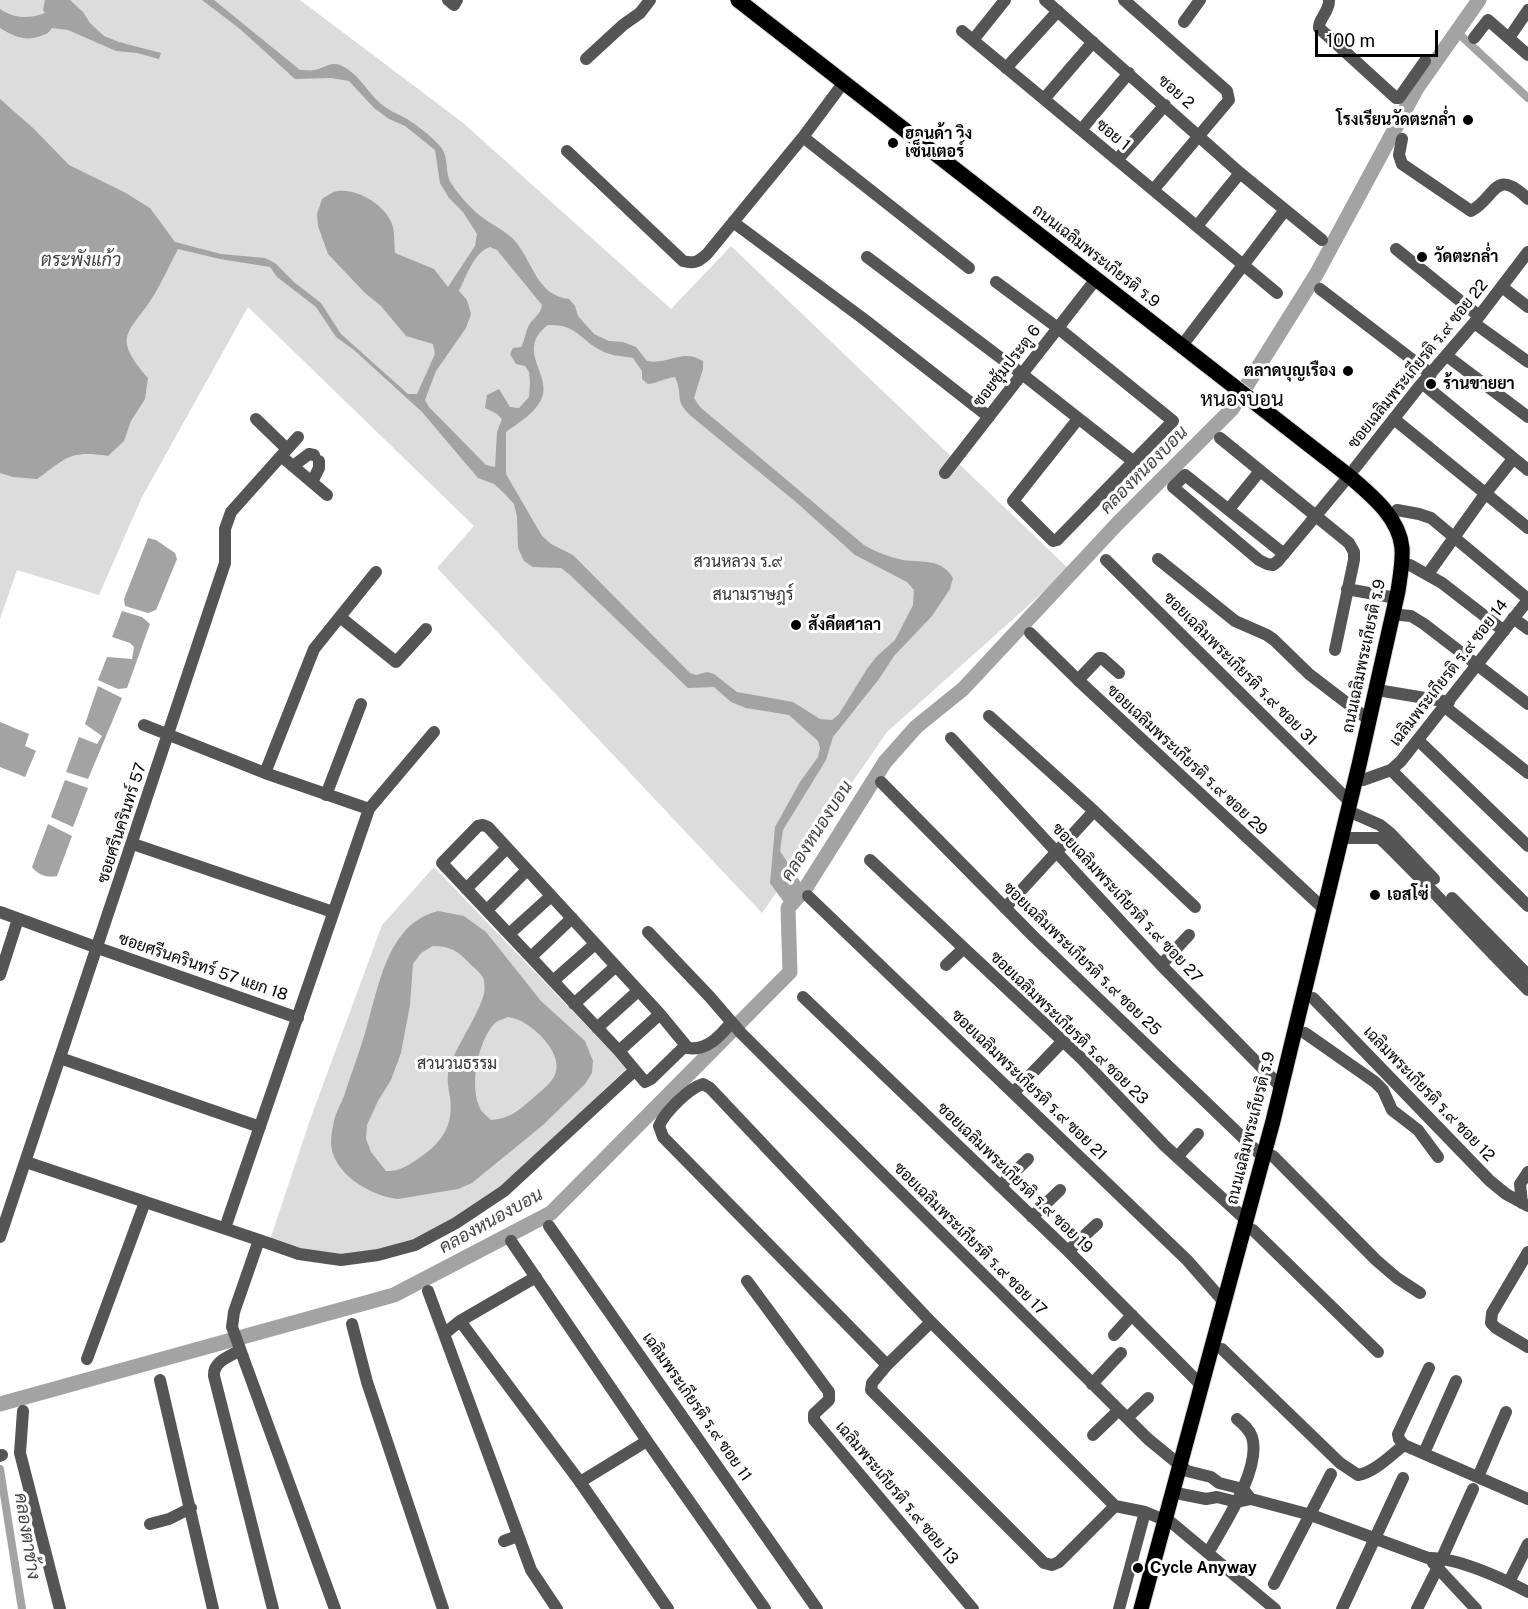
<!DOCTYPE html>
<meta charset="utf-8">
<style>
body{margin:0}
#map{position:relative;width:1528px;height:1609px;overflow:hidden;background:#fff;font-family:"Public Sans",sans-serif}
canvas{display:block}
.scale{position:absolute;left:1315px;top:30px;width:123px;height:27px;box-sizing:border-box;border:3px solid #000;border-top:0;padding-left:8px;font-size:18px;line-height:21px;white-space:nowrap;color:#000;-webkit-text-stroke:4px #fff;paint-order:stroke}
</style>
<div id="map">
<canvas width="1528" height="1609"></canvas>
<div class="scale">100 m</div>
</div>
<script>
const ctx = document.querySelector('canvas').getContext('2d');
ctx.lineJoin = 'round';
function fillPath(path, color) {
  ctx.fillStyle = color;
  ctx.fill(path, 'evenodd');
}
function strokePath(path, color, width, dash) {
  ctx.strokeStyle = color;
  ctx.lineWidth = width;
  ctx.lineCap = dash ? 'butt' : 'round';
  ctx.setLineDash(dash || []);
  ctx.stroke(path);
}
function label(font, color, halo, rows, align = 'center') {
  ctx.font = font + ' "Public Sans",Sarabun,sans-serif';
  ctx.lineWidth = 6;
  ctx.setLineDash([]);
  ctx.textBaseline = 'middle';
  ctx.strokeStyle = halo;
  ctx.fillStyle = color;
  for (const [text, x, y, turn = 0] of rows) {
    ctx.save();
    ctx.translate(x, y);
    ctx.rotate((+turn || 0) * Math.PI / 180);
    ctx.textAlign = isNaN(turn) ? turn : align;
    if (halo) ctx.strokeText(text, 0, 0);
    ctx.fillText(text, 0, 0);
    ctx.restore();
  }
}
fillPath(new Path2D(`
 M0,0h300l162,122 209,187 60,-63 338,323 -182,163 -125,181 -325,-345 37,-42 -226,-219 -106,190 -43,98 -82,-25 -17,49z
 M434,867l193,201 -126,120 -46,30 -42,23 -36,10 -36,5 -40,-5 -31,-11 40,-120 72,-195z`), '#dcdcdc');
fillPath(new Path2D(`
 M45,0h25l13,12 7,11 14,13 15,6 42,11 -2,6 -22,-6 -21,-2 -48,-21 -16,-2c-3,5 -6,6 -11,8 -16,6 -28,0 -41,-8v-19c15,10 29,10 45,4l-2,-3z
 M202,0h12l86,70c4,0 10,1 14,0 9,-1 16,-9 26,-5 17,7 26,25 39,37 8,8 19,12 28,17 11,7 23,16 32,26 11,11 5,26 12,38 9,14 22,28 35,37 10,7 21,12 29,21 18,21 22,55 54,58l6,7 3,10 16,18 15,7 14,1 13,5 11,14c23,4 34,-13 56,0v8l-9,29 6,9 164,138c12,7 25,12 39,15 20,3 38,-2 50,18l-3,11 -18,27 -38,40 -15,23 -46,58 -7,23 -43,70 -3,21 25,38 -17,19 -18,-25 5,-56 25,-45 18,-25 2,-9 -2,-7 -29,-26 -43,-7 -15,-6 -17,-15 -26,1 -119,-114 -8,-6 -28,-1 -9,-6 -6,-13 -1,-31 -3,-13 -10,-11 -10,-9 -16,-6 -56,-66 -68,-62 -18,-13 -20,-30 -39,-30 -7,-10 -50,-8 -42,-10c-8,15 -15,31 -24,46 -24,39 -44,39 -6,83l-3,21 -14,22 -7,20 -16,15c-39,-6 -41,2 -71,23l-24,-2 -13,-4v-374l33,29 36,37 55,27 26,16 25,34 46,12 44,4 10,5 19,19 27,21 20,31 67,60h9l18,-40 -2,-10 -27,-8 -25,-30 -16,-13 -37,-39 -10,-28 -1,-12 5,-15c5,-3 11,-8 17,-8 19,-2 46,14 53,33 3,8 2,20 3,29l39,16 14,18 27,-41 2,-12 -14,-22 -14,-14 -9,-15 -5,-33 -30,-24 -16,-7 -15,-11 -25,-27 -18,-3 -36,1 -55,-50zM490,247l7,3 45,55c-1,10 -10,13 -14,22 -3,7 -3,13 -7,20l-8,1 -3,6 6,10 9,2 4,6 1,11 -1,14 -10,11 -9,-1 -11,-18 -12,6 -2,13 12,6 5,5 -5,13 -2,35 -9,-2 -57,-58 -4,-7 11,-29 30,-43 5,-14 -4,-14 -8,-9c7,-14 15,-39 31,-44zM548,325c30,-1 31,15 56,27 8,4 19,4 29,6l9,13v8l6,5c10,-1 17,-6 27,-7 9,20 -2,22 16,39l106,87 58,52 52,27 7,8 -1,15 -18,35 -18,16 -10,13 -28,45 -7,6 -12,-1 -27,-17 -56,-10 -23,-18 -7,-2 -11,3 -6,-2 -117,-118 -22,-11 -9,-8 -36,-62v-42c12,-9 28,-18 35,-32 13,-24 -27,-50 7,-75z
 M148,538l8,2 19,13 2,6 -21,51 -8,3 -23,-7 -1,-7z
 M122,611l20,6 8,7 -23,64 -9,1 -20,-9 9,-23 25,2 2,-12 -4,-4 -18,-6z
 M98,686l24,12 -34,81 -22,-7 13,-35 18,7 5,-8 -17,-12z
 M0,722l29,12 -4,12 11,5 -11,26 -25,-10z
 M65,780l23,8 -15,39 -22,-10z
 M48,824l24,12 -15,40c-10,2 -19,-1 -25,-9z
 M438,911l26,5 22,16 55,69 44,40 8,20 -1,12 -7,11 -42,41 -71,58 -14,6 -60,10c-25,-3 -56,-20 -65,-45 -3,-9 -2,-19 0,-28 1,-10 7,-20 11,-30 5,-16 11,-32 16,-47 12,-34 18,-80 38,-109 10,-15 22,-24 40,-29zM433,946c17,0 25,5 36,17 4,4 10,8 13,13 3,4 3,13 2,18 -6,21 -25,48 -34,71 -4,12 -2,20 0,32 4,28 -8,46 -31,61 -10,7 -20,14 -33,13l-15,-19 -5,-13 1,-14 11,-24 13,-21 10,-27 9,-48 3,-41 8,-11zM508,1017c4,1 10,2 13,4 18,9 47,38 31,59 -5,7 -14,13 -20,19 -14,12 -23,20 -41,21 -3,-3 -8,-7 -10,-10 -13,-22 -3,-70 14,-87 3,-3 9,-4 13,-6z`), '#a3a3a3');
strokePath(new Path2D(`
 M1457,32l71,66
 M0,1469l22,140`), '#a3a3a3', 8);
strokePath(new Path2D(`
 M0,1404l394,-109 157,-82 239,-241 -2,-64 17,-19 80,-127 31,-35 47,-38 155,-166 114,-114 85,-136 100,-185 62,-88`), '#a3a3a3', 15);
const major = new Path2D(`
 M738,0l611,476c22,19 50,41 53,72 1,14 -2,29 -4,43l-39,174 -86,356 -132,488`);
strokePath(major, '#dbdbdb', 17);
strokePath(new Path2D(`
 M448,0l6,5 3,-5
 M1045,0l195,173 82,67
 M1124,0l103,91 2,9 -75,89
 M1329,0c1,11 -11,19 -10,28l77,70h3l26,-37
 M1184,22l16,-22
 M962,31l315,262
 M1474,38l14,-18 40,35
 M1509,38l19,-28
 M973,40l32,-40
 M586,59l37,-34 17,-12 10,-13
 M1006,68l52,-57
 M1044,99l49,-57
 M1081,130l48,-57
 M803,137l166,131
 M1402,139l-3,16 3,9 69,47c25,-13 23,-45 57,-12
 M567,151l116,110c11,3 15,1 24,-7l96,-117 41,-55
 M1117,160l48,-55
 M733,222l132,98 124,97
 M1197,226l43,-53
 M1396,249l83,67
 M867,257l155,117 112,88
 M996,282l62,46 115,93 -116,119 -4,1 -40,-40 65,-82
 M1502,287l26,20
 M1320,289l111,85
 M1474,323l54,39
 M1187,339l98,-129
 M1447,356l81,61
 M1422,383l106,87
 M256,419l31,30
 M1394,419l134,109
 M1220,438l129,105 5,9v8l-19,90
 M281,456l46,39
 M293,466l16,-12 5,1
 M1355,468l63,-80 56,-65 54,-71
 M945,473l151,-194
 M312,482l7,-14v-7
 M1229,509l31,-38
 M1397,510l22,4 12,4 97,81
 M1284,554l-99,-79 -12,12 86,73 8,4 6,1 5,-4 71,-85
 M1158,559l77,62 32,14 7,5 35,34 60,46
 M1106,560l244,242
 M1410,565l32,18 62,48
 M1428,574l57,-80 28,-35
 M1347,589l49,9
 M1400,615l11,1 13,8 104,80
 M340,617l56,45 30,-33
 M1513,618l15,11
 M1030,633l48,47 246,229
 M1078,680l21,-22h3l17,15
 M1383,691l66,11
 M1445,707l83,66
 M989,716l105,95 101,96
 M144,725l121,48 104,36
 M951,738l210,227 120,122
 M1419,741l109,105
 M1391,770l137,136
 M265,773l49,-124 62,-77
 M1363,780l28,-10 10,-9 127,-161
 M881,782l152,154 230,221
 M326,795l35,-91
 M1355,814l25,11 10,8 44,46
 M1349,838h30l6,5c49,48 95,99 143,147
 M133,844l200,68
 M870,860l211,198 83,87 82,75
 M466,889l41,-41
 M808,896l379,364 37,42
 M1452,898l76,77
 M1005,908l89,-97
 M487,910l40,-40
 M0,912l98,36 200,70
 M648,932l61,64 32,37 407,406 39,32 24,6 8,6 24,6 8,10
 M509,934l42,-38
 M531,957l41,-39
 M946,965l18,-17
 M1161,965l28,-30
 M0,975l18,-56
 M553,981l42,-37
 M803,997l265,254 133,134
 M1313,998l177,183 16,13 22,12
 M574,1004l42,-38
 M597,1028l41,-37
 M1305,1033l70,49 8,8 9,20 26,20 20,27
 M685,1046l-34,33 -6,3 -26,-31 -177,-188 36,-37 5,-1 5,2 172,187 28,34c19,3 32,-12 43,-25
 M619,1051l41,-37
 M60,1058l200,69
 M703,1084l7,4 221,234 184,184 -56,56 -7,3 -8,-2 -173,-173 1,-7 15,-18 -224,-228 -4,-11c5,-13 30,-38 44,-42z
 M1013,1093l50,-52
 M1273,1156l103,104 21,18 23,15
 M1177,1157l21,-23
 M26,1162l233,78 -25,72 -2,15 103,282
 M1000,1186l28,-27
 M1522,1203l-2,-19 8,-12
 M1032,1217l28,-27
 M549,1226l268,383
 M225,1228l144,-419 65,-77
 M1253,1230l125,122
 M0,1237l225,-674v-34l6,-17 67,-75
 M259,1240l40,14 42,6 37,-5 37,-10 41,-22 48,-32 131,-121
 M511,1241l136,200 118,168
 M1068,1251l29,-27
 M1528,1252l-36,61 -1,10 5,5 32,19
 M536,1277l-76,44 -16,13 87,236 26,39
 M747,1281l82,111v8l-15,14v6l159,189
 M428,1291l16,43
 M460,1321l120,161 88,127
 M352,1324l15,58 76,227
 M1114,1335l18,-20
 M1222,1349l118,114 18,12c17,-3 33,-20 46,-30l124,54
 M239,1351c-11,6 -26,11 -25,25l59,233
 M87,1359l58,-157
 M887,1365l44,-43
 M160,1380l53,229
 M1092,1384l29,-31
 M23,1411l-3,42 40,156
 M1127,1418l21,-20
 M1093,1435l26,-25
 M1404,1445l-5,-6 -1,-5 31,-66
 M1424,1453l32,-72
 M0,1456l2,-1
 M1478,1477l28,-65
 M580,1482l67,-41
 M1181,1494l25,5 11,-2 20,5 14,-3 60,16 117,43c28,-1 74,20 100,34
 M1115,1506l30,6 27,11 103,86
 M150,1524l19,-5 22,-11
 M504,1541l14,-5
 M1208,1553c15,-27 54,-85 44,-116 -3,-8 -9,-13 -15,-18
 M1433,1563l43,46
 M1509,1582l19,-38
 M1274,1584l57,-110
 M1119,1609l26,-97
 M1342,1609l61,-131
 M1417,1609l20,-40 36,-80`), '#555', 12);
strokePath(major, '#000', 15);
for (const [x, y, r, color] of [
 [1468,120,6,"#000"],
 [893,143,6,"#000"],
 [1422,257,6,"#000"],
 [1348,371,6,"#000"],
 [1431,384,6,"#000"],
 [796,625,6,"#000"],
 [1375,895,6,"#000"],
 [1138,1568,6,"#000"]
]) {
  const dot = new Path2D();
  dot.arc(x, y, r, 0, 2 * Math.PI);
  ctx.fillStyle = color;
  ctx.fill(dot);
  strokePath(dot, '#fff', 2);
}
label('16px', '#000', '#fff', [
 ["ซอย 2",1176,92,41],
 ["ซอย 1",1113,135,40],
 ["ถนนเฉลิมพระเกียรติ ร.9",1096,256,38],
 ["ซอยเฉลิมพระเกียรติ ร.๙ ซอย 22",1418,364,-51],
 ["ซอยซุ้มประตู 6",1007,366,-52],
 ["ถนนเฉลิมพระเกียรติ ร.9",1364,656,-78],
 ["ซอยเฉลิมพระเกียรติ ร.๙ ซอย 31",1240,669,45],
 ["เฉลิมพระเกียรติ ร.๙ ซอย 14",1449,673,-52],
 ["ซอยเฉลิมพระเกียรติ ร.๙ ซอย 29",1187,760,43],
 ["ซอยศรีนครินทร์ 57",122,823,-72],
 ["ซอยเฉลิมพระเกียรติ ร.๙ ซอย 27",1127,903,47],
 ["ซอยเฉลิมพระเกียรติ ร.๙ ซอย 25",1082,959,44],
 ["ซอยศรีนครินทร์ 57 แยก 18",203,967,19],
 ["ซอยเฉลิมพระเกียรติ ร.๙ ซอย 23",1069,1028,44],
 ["ซอยเฉลิมพระเกียรติ ร.๙ ซอย 21",1029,1085,44],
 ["เฉลิมพระเกียรติ ร.๙ ซอย 12",1429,1094,46],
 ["ถนนเฉลิมพระเกียรติ ร.9",1251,1128,-76],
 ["ซอยเฉลิมพระเกียรติ ร.๙ ซอย 19",1015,1178,44],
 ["ซอยเฉลิมพระเกียรติ ร.๙ ซอย 17",970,1239,45],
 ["เฉลิมพระเกียรติ ร.๙ ซอย 11",697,1407,55],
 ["เฉลิมพระเกียรติ ร.๙ ซอย 13",897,1493,50]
]);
label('bold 16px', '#000', '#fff', [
 ["โรงเรียนวัดตะกล่ำ",1456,120,"right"],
 ["ฮอนด้า วิง",905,134],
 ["เซ็นเตอร์",905,152],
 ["วัดตะกล่ำ",1434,257],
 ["ตลาดบุญเรือง",1336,371,"right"],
 ["ร้านขายยา",1443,384],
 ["สังคีตศาลา",808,625],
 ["เอสโซ่",1387,895],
 ["Cycle Anyway",1150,1568]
], 'left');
label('16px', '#333', '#fff', [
 ["สวนหลวง ร.๙",738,562],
 ["สนามราษฎร์",753,595],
 ["สวนวนธรรม",457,1064]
]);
label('italic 18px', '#444', '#fff', [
 ["ตระพังแก้ว",81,260],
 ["คลองหนองบอน",1144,470,-45],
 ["คลองหนองบอน",817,831,-57],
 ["คลองหนองบอน",491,1221,-29],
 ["คลองตาช้าง",27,1536,81]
]);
label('20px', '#000', '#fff', [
 ["หนองบอน",1242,400]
]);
</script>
